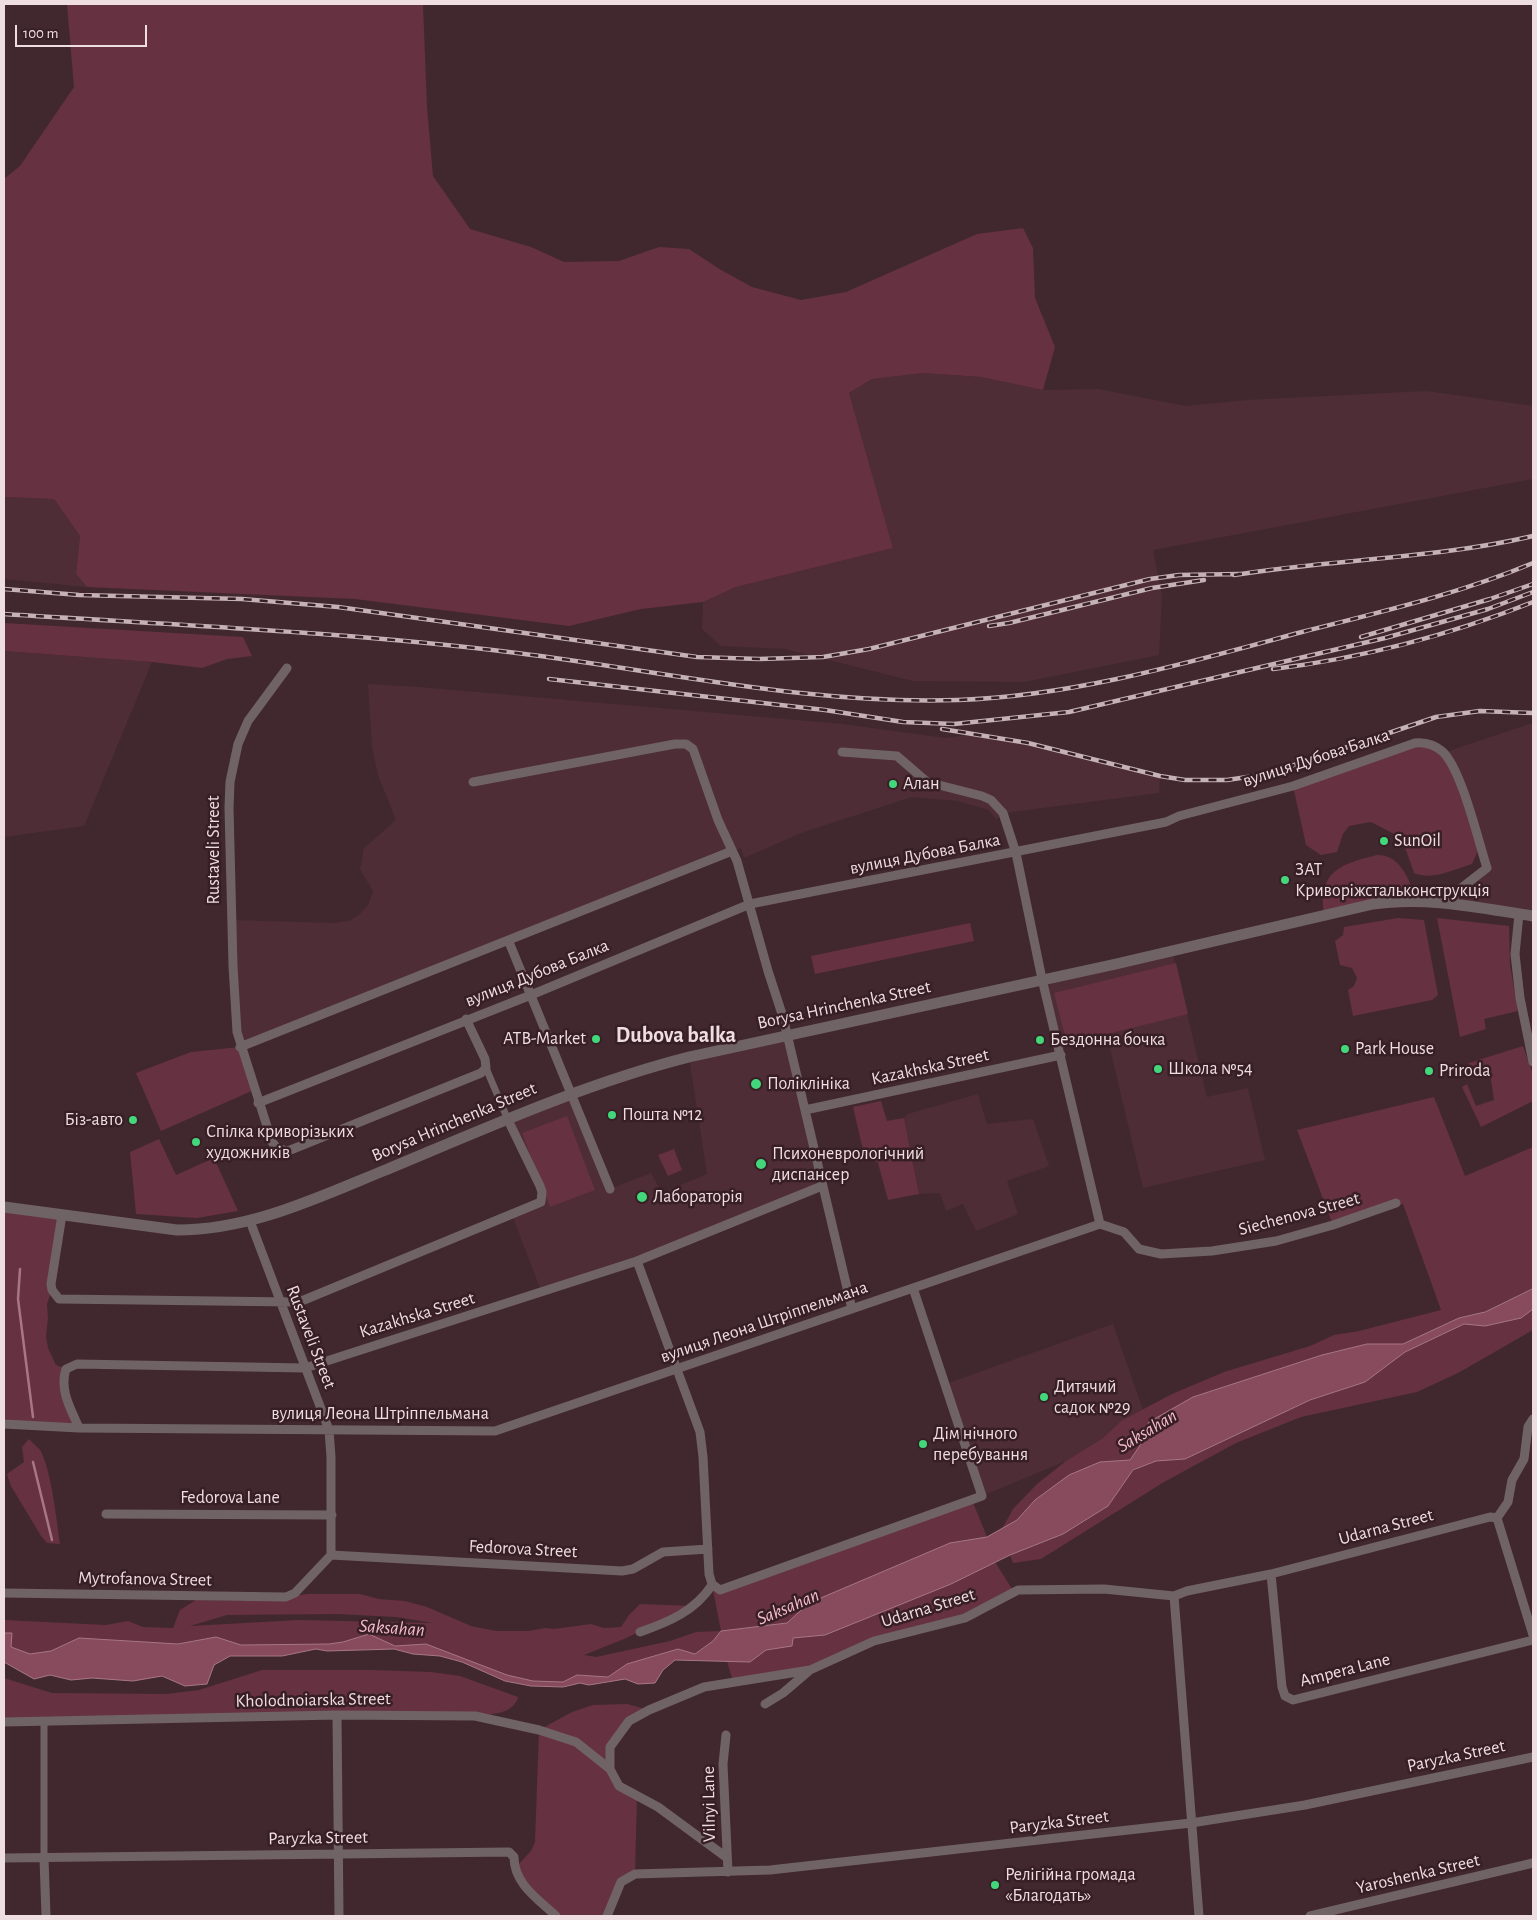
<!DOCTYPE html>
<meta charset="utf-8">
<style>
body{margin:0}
#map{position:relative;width:1537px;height:1920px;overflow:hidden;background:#41282f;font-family:"Alegreya Sans",sans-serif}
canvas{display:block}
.frame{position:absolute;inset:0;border:5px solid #eedde1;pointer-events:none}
.scale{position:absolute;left:15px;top:25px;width:132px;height:22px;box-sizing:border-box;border:2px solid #eedde1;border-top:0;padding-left:6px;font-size:15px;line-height:18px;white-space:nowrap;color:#eedde1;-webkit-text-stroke:4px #371f25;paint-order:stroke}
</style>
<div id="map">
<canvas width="1537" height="1920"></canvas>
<div class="frame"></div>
<div class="scale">100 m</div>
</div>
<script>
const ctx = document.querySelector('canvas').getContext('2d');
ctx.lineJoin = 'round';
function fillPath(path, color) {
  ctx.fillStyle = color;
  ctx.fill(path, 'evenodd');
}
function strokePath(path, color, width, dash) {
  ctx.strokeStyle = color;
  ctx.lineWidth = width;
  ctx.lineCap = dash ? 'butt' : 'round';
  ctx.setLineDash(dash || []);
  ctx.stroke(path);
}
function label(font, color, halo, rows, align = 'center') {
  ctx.font = font + ' "Alegreya Sans",sans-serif';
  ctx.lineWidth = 5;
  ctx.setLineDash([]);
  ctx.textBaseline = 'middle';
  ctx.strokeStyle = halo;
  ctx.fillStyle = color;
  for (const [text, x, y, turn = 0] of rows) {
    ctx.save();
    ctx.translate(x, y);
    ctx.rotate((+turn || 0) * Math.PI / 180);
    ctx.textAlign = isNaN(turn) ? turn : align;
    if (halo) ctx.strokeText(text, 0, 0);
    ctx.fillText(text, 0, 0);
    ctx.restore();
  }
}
fillPath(new Path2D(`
 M923,373l58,4 62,13 55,-1 88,17 61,-6 180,-9 106,15v73l-380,71 9,46 -3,59 -135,27 -111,-1 -128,-32 -64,-3 -19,-17 1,-27 33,-15 157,-39 -44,-155 23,-14z
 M4,497l50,2 26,37 -4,38 11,13 -83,-8z
 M4,651l148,11 -68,164 -80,11z
 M368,684l51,3 423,37 103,14 31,-4 52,9 132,33 -1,17 -148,19 -15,7 -7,-9 -31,-9 -46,-4 -111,36 -57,25 -3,-10 -9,3 -492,196 -9,-127 103,3 15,-2 10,-6 9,-10 5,-14 -13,-22 4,-21 32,-28 -18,-45 -6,-28z
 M1533,723v193l-79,-11v-8l33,-29 -38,-117z
 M1172,951l35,146 41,-9 17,72 -122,28 -35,-148 -48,9 -18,-70z
 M788,1035l34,151 -280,107 -30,-78 30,-16 -34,-79 63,-27 39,96 41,-16 11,20 45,-19 -18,-117z
 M978,1094l9,30 46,-5 16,47 -42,15 11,33 -42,17 -13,-27 -17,7 -6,-18 -21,1 -15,-76 4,-4z
 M1113,1324l30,86 -22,11 -18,17 -37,23 -84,35 -36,-112z`), '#4e2d36');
fillPath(new Path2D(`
 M67,4h356l4,103 6,69 37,53 61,18 33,15 55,-1 40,-14 30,2 32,21 31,17 49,13 45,-8 131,-58 46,-6 10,20 2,50 20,49 -12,43 -62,-13 -58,-4 -51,6 -23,14 44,155 -157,39 -33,15 -62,7 -72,17 -214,-27 -268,-12 -11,-13 4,-38 -26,-37 -50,-2v-318l16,-13 54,-79z
 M4,623l239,14 9,19 -25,3 -25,9 -50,-6 -148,-11z
 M1415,743l29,10 36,93 -8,18c-17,5 -40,17 -58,9l-8,-23 -12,-16 -23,-12 -22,4 -6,8 -6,18 -16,3 -15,-10 -13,-59z
 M1377,855c24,-1 33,27 40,46l-93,14c-7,-44 17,-51 53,-60z
 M1398,918l26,2 14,75 -6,5 -79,16 -5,-26 6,-4 3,-8 -5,-10 -12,-3 -5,-24 8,-6 1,-8z
 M1437,918l72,8 1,39 8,46 -34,8 2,10 -26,8z
 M970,923l4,18 -159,33 -4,-18z
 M1176,963l12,51 -121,30 -13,-51z
 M1523,1046l10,28v27l-52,26 -19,-40 5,-3 9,22 18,-6 -4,-27 -16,1 -4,-5 -4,1 3,-7z
 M240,1047l14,43 -93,41 -25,-58 55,-21z
 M1434,1097l31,79 68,-29v142l-48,23 -26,6 -56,26h-36l-45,11 -129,42 -43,25 -11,25 -9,13 -30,2 -65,38 -18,20 -15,9 11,-20 24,-25 29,-23 37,-23 18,-17 51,-27 52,-22 86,-26 24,-11 25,-4 82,-21 -38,-106 -70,21 -36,-95z
 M881,1101l6,20 17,-3 15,76 -31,6 -10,-37 -14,-9 -11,-47z
 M567,1116l28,74 -45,17 -28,-74z
 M159,1139l17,36 38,-17 24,53 -41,7 -61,-4 -6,-62z
 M674,1149l8,21 -14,6 -10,-21z
 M4,1207l58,8 -10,75 -5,14 1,14 -2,18 2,12 8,17 10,4 -3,10 16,49 -75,-4z
 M1533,1309v21l-75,43 -41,19 -116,25 -65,26 -72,39 -123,77 -28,4 -3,-8 53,-21 45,-28 25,-35 23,-10 29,-2 125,-59 55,-18 40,-30 59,-28 21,2 36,-8z
 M29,1439c3,4 8,7 11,11 11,17 17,73 20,94l-13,-1 -6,-7 -30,-50 -4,-12 17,-12 -2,-15z
 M972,1500l15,37 -37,6 -141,60 -22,20 -66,8 -8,10 -18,13 -17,-5 -51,15 -19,13 -31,-2 -14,7 -30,-1 -26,-6 -81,-31 -31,2 -26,-12 -26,8 -14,2 -88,1 -26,-8 -37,7 -99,-6 -28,13 -21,3 -19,-7 -7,-13v-14l102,5 22,-4 15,6 30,1 7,-18 16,-10 52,1 60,-7h52l19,5 26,2 22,6 44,19 25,5h33l16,-3 9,1 37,-5 13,4 17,-1 8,-12 11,-11 53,2 -69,33 -40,16 12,2 74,-16 26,-9 25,-1 -9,-46 8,5zM338,1614l58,3 37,6 -134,-3 -109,6 37,-11z
 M995,1562l19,30 -31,18 -109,31 -64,29 -77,12 -6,-21 23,1 16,-12 26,-4v-8l33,-3 126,-51z
 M262,1670h110l59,2 29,4 58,21c-5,18 -27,17 -43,19l-471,6v-44l48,15 115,1 32,-4z
 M627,1704l22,6 -20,11 -19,26v22l9,17 18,11 -2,77 -7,3 -21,39h-51l-42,-47 17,-18 4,-9 4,-112 33,-18 21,-7z`), '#663141');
const water = new Path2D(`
 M1533,1289v20l-12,9 -36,8 -21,-2 -59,28 -40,30 -55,18 -125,59 -29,2 -23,9 -25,36 -45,28 -53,21 -59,29 -126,51 -32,3 -1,8 -26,4 -16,12 -75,-2 -12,10 -8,13 -17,1 -13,-5 -36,6 -9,-2 -17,4 -32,-1 -26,-5 -43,-19 -22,-6 -27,-2 -19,-5 -67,2 -11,-2 -34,7h-52l-16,9 -7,19 -22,2 -23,-10 -29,5 -41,-3 -21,2 -21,-5 -16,4 -30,-17v-29h8l-1,14 19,7 21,-3 28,-13 99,6 38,-7 25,8 88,-1 14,-2 26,-8 26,12 31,-2 81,31 26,6 30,1 14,-7 31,2 19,-13 51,-15 17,5 18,-13 8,-10 66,-8 22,-20 141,-60 37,-6 30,-17 18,-20 34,-25 31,-13 30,-2 9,-13 10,-25 44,-25 129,-42 45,-11h36l56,-26 26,-6z`);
fillPath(water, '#884b5d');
strokePath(water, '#a77785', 1);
strokePath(new Path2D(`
 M20,1269l-2,30 15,118
 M33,1462l19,78`), '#a77785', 2.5);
strokePath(new Path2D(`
 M486,1068l22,52
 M44,1721v137`), '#706366', 7);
strokePath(new Path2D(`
 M287,668l-39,53 -10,23 -8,38 -1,26 4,158 4,66 35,110 5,6 11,3 193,-78 5,-5 -1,-9 -19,-40
 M842,752l55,4 30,26 55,14 9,4 12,13 13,40 26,126 58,245
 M473,782l202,-38h11l7,5 25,71 19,41 31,110 15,46 69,292
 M1519,914l-4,40 5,44 13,64
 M509,942l101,247
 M240,1047l492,-196
 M258,1103l273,-108 219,-91 416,-82 13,-6 114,-30 122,-43c10,-1 20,2 28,9 19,19 35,88 44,116l-31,24 -2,5v8
 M805,1110l256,-55
 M62,1215l-11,69 1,6 7,9 233,3 12,-2 237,-98 1,-10 -2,-6 -32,-66
 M637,1261l63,171 3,25 6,117 3,10 8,6 262,-94 -69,-208
 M4,1424l75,4 416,3 605,-207 24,8 15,17 22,5 51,-3 64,-10 57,-16 63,-22
 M79,1428c-8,-19 -20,-38 -13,-59l11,-5 228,4 332,-107 185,-75
 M106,1514l226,1
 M1497,1518l36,117
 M1497,1518l11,-16 4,-22 12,-21 4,-32 5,-8
 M331,1555l291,16 11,-2 30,-17 45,-3
 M1271,1574l11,113 3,9 8,4 240,-60
 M4,1593l282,4 9,-4 36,-38v-98l-2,-27 -79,-209
 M1174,1596l25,320
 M640,1632c29,-10 55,-21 72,-47
 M765,1704l18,-11 27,-23 64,-29 91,-23 53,-28 86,-1 70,7 13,-5 84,-17 219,-57 7,1
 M337,1715l2,201
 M4,1722l333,-7 138,1 64,14 37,12 34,27
 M726,1735l-3,29 5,108
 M726,1857l-68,-50 -39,-21 -9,-17v-22l19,-26 20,-11 55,-23 106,-17
 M4,1858l505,-6 5,5c0,27 24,42 42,59
 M44,1858l2,58
 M607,1916l14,-34 14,-8 135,-4 421,-47 114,-18 228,-48
 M1310,1916l223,-53`), '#706366', 9);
strokePath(new Path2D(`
 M4,1207l173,23c73,0 140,-32 206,-59 101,-42 200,-87 306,-114l427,-93 257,-60c53,-8 107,4 160,12`), '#706366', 11);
const rail = new Path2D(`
 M1234,575c99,-16 201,-16 299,-39
 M4,589l75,6 163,4 96,8 359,50 62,2 64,-2 46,-8 281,-70 29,-4 61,-1
 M4,614c171,11 343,18 513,39 146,18 293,52 441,47 117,-4 232,-38 344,-68 78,-20 157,-38 231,-69
 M989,626l20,-3 143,-35 52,-8
 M1361,637l129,-38 43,-15
 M1273,669c92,-11 174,-33 260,-67
 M549,679l276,31 78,12 51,2 115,-12 316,-74 103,-29 45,-17
 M942,729l86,14 132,33 25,4h42l41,-6 168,-57 44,-6 53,2`);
strokePath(rail, '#c5b2b7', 4.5);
strokePath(rail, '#371f25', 2.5, [8]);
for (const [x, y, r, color] of [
 [893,784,5,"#42d77b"],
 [1384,841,5,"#42d77b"],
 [1285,880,5,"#42d77b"],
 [596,1039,5,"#42d77b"],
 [1040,1040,5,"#42d77b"],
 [1345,1049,5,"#42d77b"],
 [1158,1069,5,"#42d77b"],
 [1429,1071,5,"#42d77b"],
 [756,1084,6,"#42d77b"],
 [612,1115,5,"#42d77b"],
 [133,1120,5,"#42d77b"],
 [196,1142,5,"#42d77b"],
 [761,1164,6,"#42d77b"],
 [642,1197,6,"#42d77b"],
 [1044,1397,5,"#42d77b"],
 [923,1444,5,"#42d77b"],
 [995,1885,5,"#42d77b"]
]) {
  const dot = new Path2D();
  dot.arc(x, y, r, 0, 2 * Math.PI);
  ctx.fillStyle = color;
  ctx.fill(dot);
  strokePath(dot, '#371f25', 2);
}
label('18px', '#eedde1', '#371f25', [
 ["вулиця Дубова Балка",1316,758,-18],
 ["Rustaveli Street",214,850,-90],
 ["вулиця Дубова Балка",925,854,-11],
 ["вулиця Дубова Балка",537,973,-22],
 ["Borysa Hrinchenka Street",844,1005,-12],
 ["Kazakhska Street",930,1067,-12],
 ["Borysa Hrinchenka Street",454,1122,-23],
 ["Siechenova Street",1299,1214,-15],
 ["Kazakhska Street",417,1315,-17],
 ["вулиця Леона Штріппельмана",764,1322,-19],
 ["Rustaveli Street",311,1337,69],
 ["вулиця Леона Штріппельмана",380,1414],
 ["Fedorova Lane",230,1498],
 ["Udarna Street",1386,1527,-15],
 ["Fedorova Street",523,1549,3],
 ["Mytrofanova Street",145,1579,1],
 ["Udarna Street",928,1608,-17],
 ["Ampera Lane",1345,1670,-14],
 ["Kholodnoiarska Street",313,1700,-1],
 ["Paryzka Street",1456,1756,-12],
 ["Vilnyi Lane",709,1804,-91],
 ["Paryzka Street",1059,1822,-7],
 ["Paryzka Street",318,1838,-1],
 ["Yaroshenka Street",1418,1874,-13]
]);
label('18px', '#eedde1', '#371f25', [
 ["Алан",903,784],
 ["SunOil",1394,841],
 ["ЗАТ",1295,870],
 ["Криворіжстальконструкція",1295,891],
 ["ATB-Market",586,1039,"right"],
 ["Бездонна бочка",1050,1040],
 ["Park House",1355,1049],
 ["Школа №54",1168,1069],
 ["Priroda",1439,1071],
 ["Поліклініка",767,1084],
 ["Пошта №12",622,1115],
 ["Біз-авто",123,1120,"right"],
 ["Спілка криворізьких",206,1132],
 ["художників",206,1153],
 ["Психоневрологічний",772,1154],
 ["диспансер",772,1175],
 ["Лабораторія",653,1197],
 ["Дитячий",1054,1387],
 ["садок №29",1054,1408],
 ["Дім нічного",933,1434],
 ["перебування",933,1455],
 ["Релігійна громада",1005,1875],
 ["«Благодать»",1005,1896]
], 'left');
label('italic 19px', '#f4bbc9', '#371f25', [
 ["Saksahan",1147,1431,-31],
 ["Saksahan",788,1607,-23],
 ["Saksahan",392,1628,4]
]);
label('bold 22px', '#eedde1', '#371f25', [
 ["Dubova balka",676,1035]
]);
</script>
